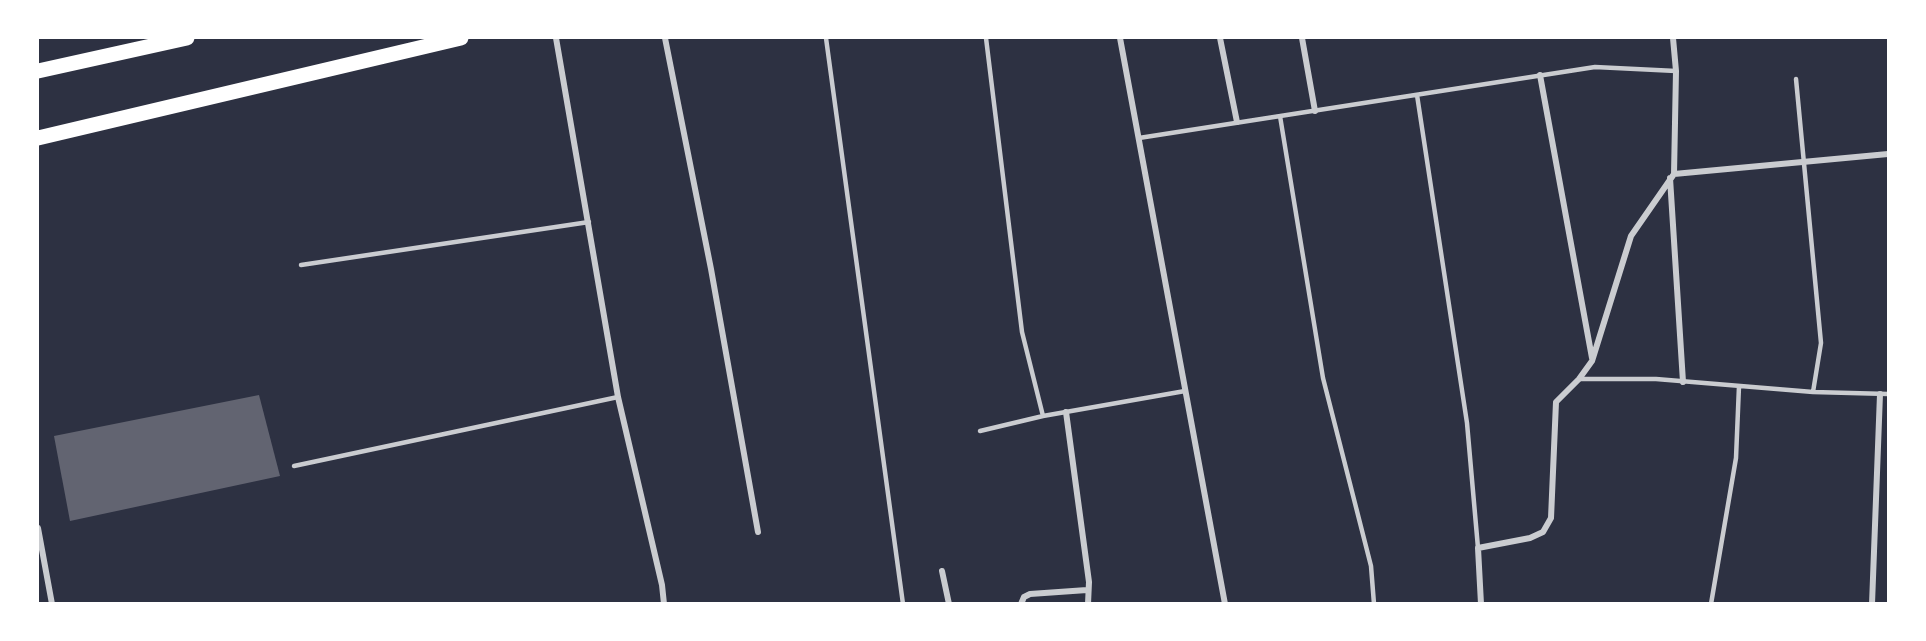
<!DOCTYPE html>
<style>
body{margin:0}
#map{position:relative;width:1926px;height:641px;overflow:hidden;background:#2d3142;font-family:"Space Grotesk",sans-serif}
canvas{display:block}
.frame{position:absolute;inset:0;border:39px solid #fff;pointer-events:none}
</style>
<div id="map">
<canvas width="1926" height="641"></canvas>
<div class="frame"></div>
</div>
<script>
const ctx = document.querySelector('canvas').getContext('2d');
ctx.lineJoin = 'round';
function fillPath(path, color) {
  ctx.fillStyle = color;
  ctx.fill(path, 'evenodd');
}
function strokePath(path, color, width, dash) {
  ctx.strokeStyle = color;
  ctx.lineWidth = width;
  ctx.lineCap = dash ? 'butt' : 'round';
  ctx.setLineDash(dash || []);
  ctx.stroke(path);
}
fillPath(new Path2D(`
 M259,395l21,81 -210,45 -16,-85z`), '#626471');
strokePath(new Path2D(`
 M826,38l77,566
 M986,38l36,294 21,84
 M1796,79l25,264 -8,49
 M1417,95l50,328 11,125
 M1280,116l43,262 48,188 3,38
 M1139,138l456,-71 81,4
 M301,265l288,-43
 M1579,379h77l157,13 75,2
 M980,431l63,-15 142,-25
 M294,466l324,-69
 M1711,604l25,-146 3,-72`), '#caccd0', 4.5);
strokePath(new Path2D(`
 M556,38l62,359 44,188 2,19
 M665,38l46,231 47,263
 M1120,38l105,566
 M1220,38l17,84
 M1302,38l13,73
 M1540,75l52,283
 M1674,174l214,-20
 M1670,178l13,204
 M1066,412l23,170 -1,22
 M38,528l14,76
 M942,571l7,33
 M1021,604l3,-7 6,-3 57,-4
 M1481,604l-3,-56 52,-10 13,-6 8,-14 5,-116 23,-23 13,-18 39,-125 43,-62 2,-103 -3,-33
 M1872,604l8,-210`), '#caccd0', 6);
strokePath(new Path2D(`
 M38,71l149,-33
 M38,138l423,-100`), '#fff', 15);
</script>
